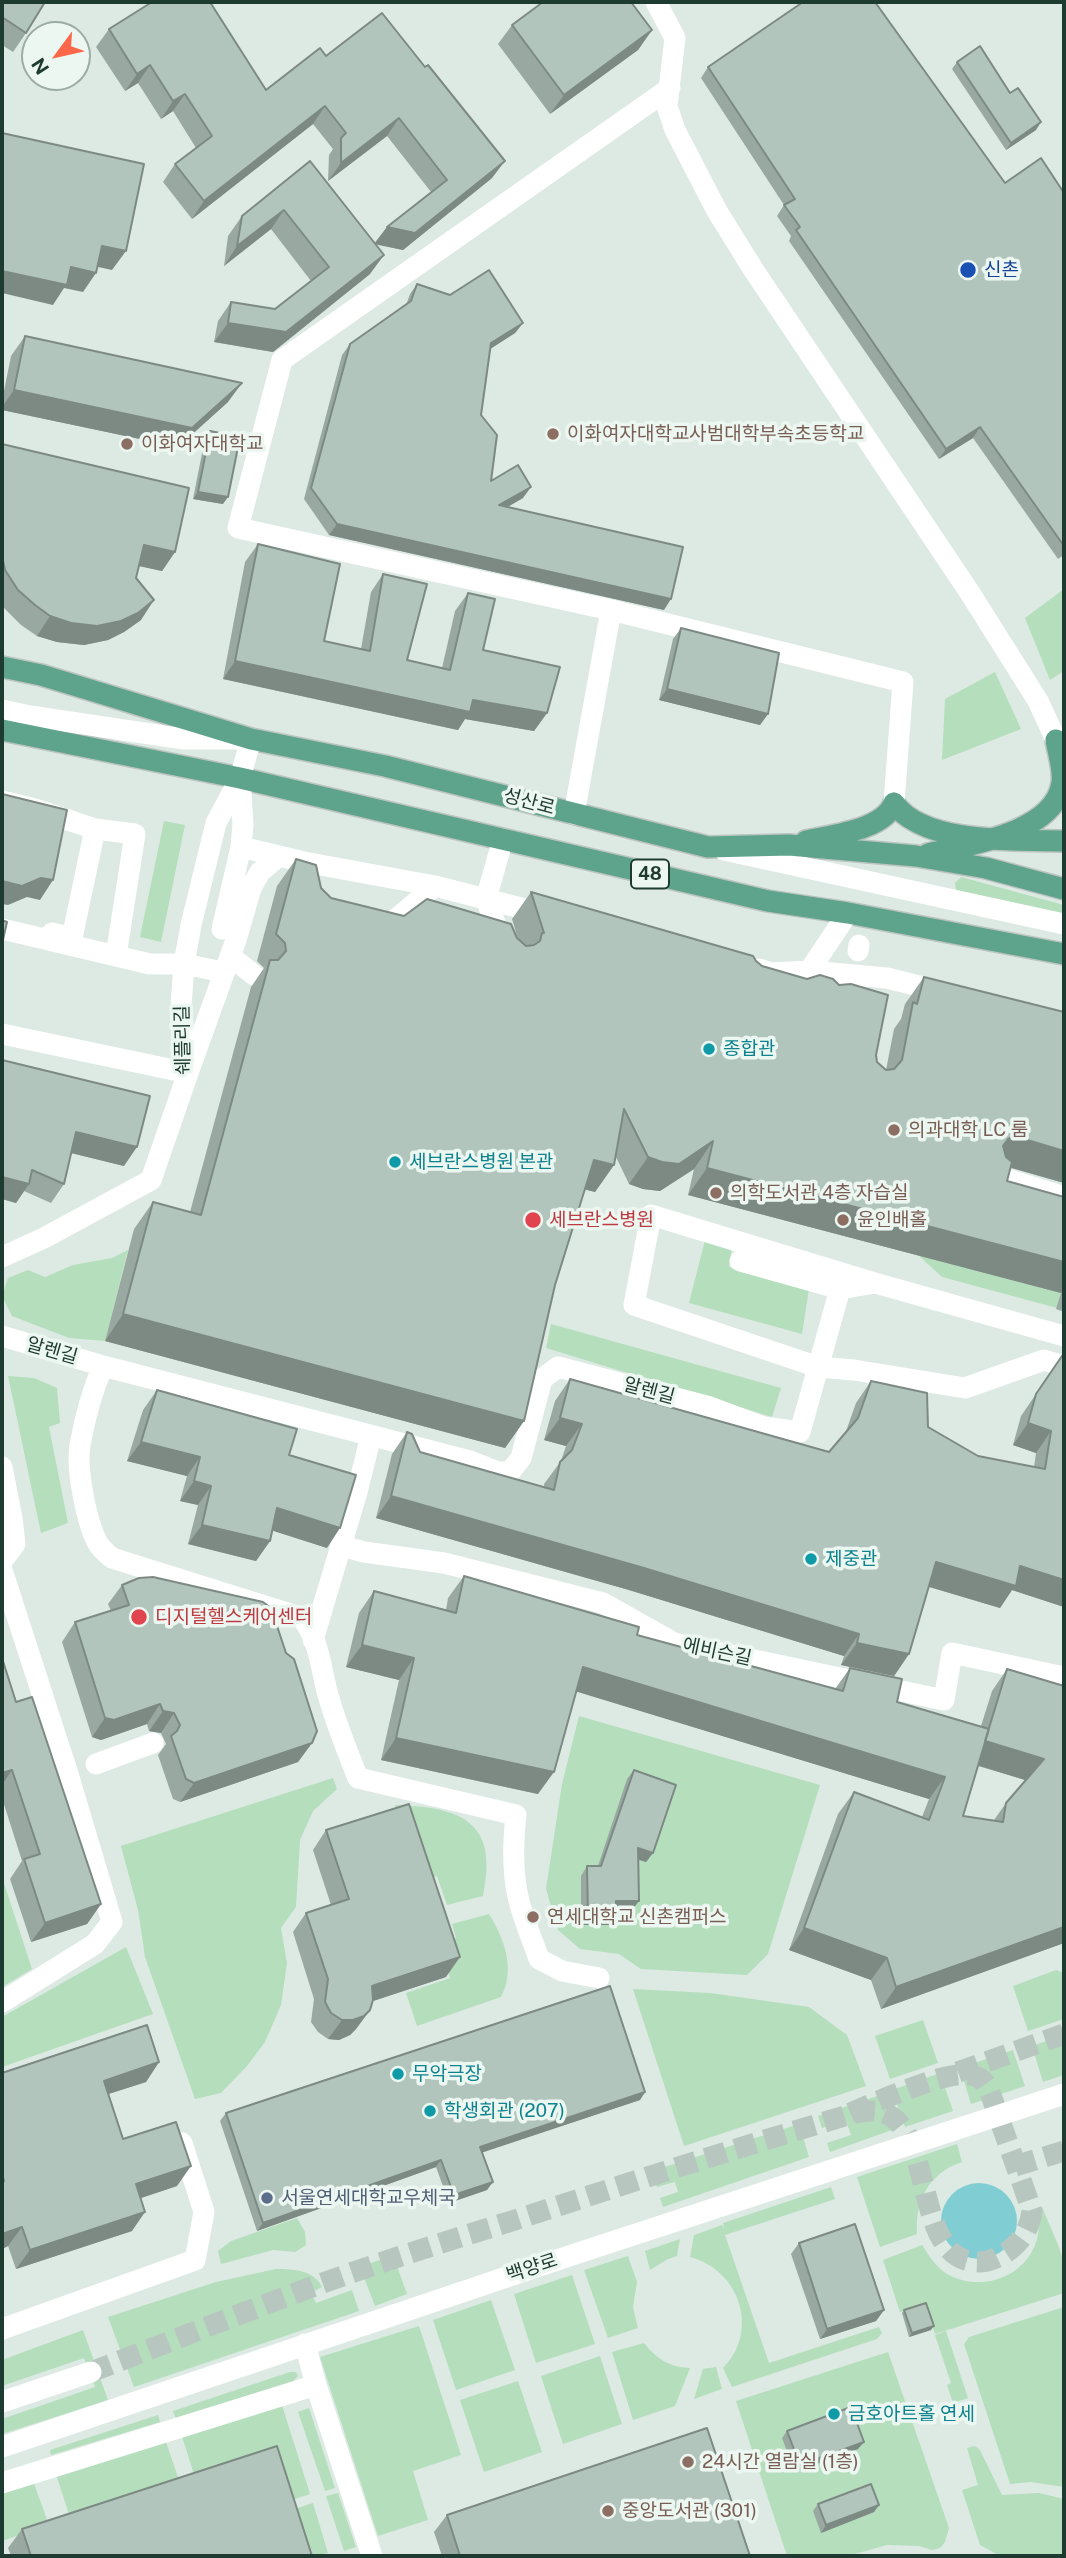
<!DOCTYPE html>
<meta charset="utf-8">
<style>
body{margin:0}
#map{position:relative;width:1066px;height:2558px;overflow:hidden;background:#ddeae3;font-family:"Public Sans",sans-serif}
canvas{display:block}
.frame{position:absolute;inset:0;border:4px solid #1e3b31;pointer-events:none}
.north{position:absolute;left:21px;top:21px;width:70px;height:70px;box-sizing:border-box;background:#edf7f1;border:2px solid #9aaca4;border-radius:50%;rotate:237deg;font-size:19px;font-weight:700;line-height:28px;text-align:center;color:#1e3b31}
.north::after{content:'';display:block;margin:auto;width:24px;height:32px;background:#fc6749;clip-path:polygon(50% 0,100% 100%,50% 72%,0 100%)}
</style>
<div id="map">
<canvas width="1066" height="2558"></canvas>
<div class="frame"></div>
<div class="north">N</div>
</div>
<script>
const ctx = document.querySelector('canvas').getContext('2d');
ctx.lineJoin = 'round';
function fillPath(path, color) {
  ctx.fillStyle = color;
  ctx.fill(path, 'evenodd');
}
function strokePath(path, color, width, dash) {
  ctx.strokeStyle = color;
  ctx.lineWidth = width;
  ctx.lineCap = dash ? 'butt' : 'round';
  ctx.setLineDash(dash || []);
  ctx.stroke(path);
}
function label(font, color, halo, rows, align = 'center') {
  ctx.font = font + ' "Public Sans","Noto Sans KR",sans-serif';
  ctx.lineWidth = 7;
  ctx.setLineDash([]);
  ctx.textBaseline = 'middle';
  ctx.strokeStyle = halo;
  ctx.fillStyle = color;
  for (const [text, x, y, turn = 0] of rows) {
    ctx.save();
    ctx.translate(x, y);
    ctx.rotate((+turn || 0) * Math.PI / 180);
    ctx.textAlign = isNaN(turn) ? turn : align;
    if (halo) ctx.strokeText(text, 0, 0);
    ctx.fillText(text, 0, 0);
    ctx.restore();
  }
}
fillPath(new Path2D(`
 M1064,589v82l-14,9 -25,-62z
 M995,672l26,57 -79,31 3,-61z
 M164,821l21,4 -24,117 -21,-5z
 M961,877l103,28v15l-108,-30 -1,-7z
 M706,1236l26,10 -3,21 80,22 -7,45 -113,-31z
 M128,1250l-23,91 -36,-3 -57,-22 -10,-20 6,-18 20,-8 17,7 28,-12 39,-7z
 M917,1254l144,39 -4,15 -115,-31z
 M551,1324l230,64 -9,29 -226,-69z
 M8,1376l26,2 23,10 3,35 -11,4 19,96 -27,10z
 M579,1716l241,69 -52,169 -21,21 -106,-6 -22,-15 -39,-5 -22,-19 -12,-41 16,-105z
 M333,1778l4,11 -24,22 -13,29 -4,67 -15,21 6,35 -6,42 -16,37 -18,24 -26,27 -26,6 -50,-142 -7,-47 -17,-64z
 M395,1805c66,2 104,16 88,91l-36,9 -10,-29 -18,5z
 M2,1877l30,92 -30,18z
 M489,1914c15,24 27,55 12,83l-84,29 -11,-33 44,-15 -9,-34 15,-6 -4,-14z
 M126,1947l27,67 -151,53v-50z
 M1056,1970l8,3v46l-36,12 -15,-45z
 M633,1989l77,4 99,14 38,28 19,51 -182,60z
 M923,2020l15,43 -48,16 -15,-43z
 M1064,2035v40l-21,7 -11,-36z
 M1013,2050l12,36 -54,18 -11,-36z
 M940,2073l13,38 -48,16 -13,-37z
 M880,2095l12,35 -62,22 -3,-9 24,-8 -5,-14 -24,7 -4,-12z
 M799,2124l10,33 -146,50 -3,-9 18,-6 -3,-10 -18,5 -5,-16z
 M957,2144l5,18c-33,11 -47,38 -45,72l-37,13 -23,-70z
 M831,2187l4,12 -110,36 44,128 110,-36 3,6 -5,6 -145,48 -9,-19c37,-37 17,-98 -33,-111l4,-22 28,-10 2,4 -1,-6z
 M1038,2207h4l17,40 5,18v28l-129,41 -10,-29 -25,7 -17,-52 39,-15c7,11 14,22 25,29 31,18 75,5 88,-29 5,-11 4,-25 3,-38z
 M297,2218l8,14 1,13 -11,7 -22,-2 -52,14 -3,-13 13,-10z
 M680,2239l-3,17 -9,3 -18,11 -5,-19z
 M393,2255l14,39 -32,12 -15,-39z
 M628,2256l9,26 -4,25 5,21 -30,10 -24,-68z
 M276,2269c17,0 38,1 46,18l-11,6 5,10 36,-13 7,21 -225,76 -26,-70 108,-35z
 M572,2275l23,69 -59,19 -22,-69z
 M491,2300l24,70 -59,20 -23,-70z
 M1064,2307v180l-33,-5 -21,2 -46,-140 5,-7z
 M419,2326l42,129 -48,16 15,49 -50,16 -58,-179z
 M83,2330l25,70 -106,34v-15l93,-32 -11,-29 -82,28v-26z
 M946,2331l22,67 -15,5 -6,-18 4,-2 -16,-48z
 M644,2343c13,16 25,24 46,25l-15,38 -42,14 -21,-68z
 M888,2352l61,176 -4,14 -5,6 -8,2 -13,-4 -32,-1 -39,11h-61l-51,-155z
 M600,2356l22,68 -59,20 -22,-68z
 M716,2367l6,22 -28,10 9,-30z
 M290,2372h6l2,4 -7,7 -114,38 -4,-10z
 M518,2381l24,71 -58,20 -24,-72z
 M281,2402l29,92 -30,10 -84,-23 -15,-48z
 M309,2408l26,80 -10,3 -27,-79z
 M158,2415l2,7 -109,33 -1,-5z
 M165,2439l17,50 -110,35 -16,-50z
 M975,2446l5,4 22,45 37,-2 25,6v57h-64l-20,-11 -18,-55 16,-5 -11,-37z
 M33,2481l16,44 -47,16v-49z
 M338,2493l18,54 -12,4 -18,-55z
 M313,2503l15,50 -11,3h-22l-13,-43z`), '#b4debc');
fillPath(new Path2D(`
 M941 2221a38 38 0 1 1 76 0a38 38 0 1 1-76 0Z`), '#80ced4');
strokePath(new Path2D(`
 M958,2072l106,-38
 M1015,2166l49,-15
 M91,2372c86,-33 172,-68 260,-99 54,-19 109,-36 164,-53 107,-35 215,-70 323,-102 19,-6 41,-13 58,2 36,34 23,138 79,142 14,1 25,-5 36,-13 12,-10 19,-22 21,-38l-40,-113c-4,-11 -8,-21 -21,-23 -25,-6 -103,31 -130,42`), '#b7c7bf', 21, [21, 10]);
const major = new Path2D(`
 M2,667l39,8 210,64 134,27 323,81 81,-2 127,11 70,12 78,21
 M2,730l238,48 528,123 80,12 216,41
 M894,803c29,42 123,37 170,38
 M806,841c26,-6 78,-11 88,-38
 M928,854c40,-9 127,-21 134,-71 2,-14 -4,-30 -6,-43`);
strokePath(major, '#bcc4c1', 24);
strokePath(new Path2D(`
 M656,2l19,36 -8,68 8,24 42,81 36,58 217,324 68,108 18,39
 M670,88l-388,272 -44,168 373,82 292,72 -9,121
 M2,710l28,6 154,23h67l-11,39 3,46 -2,23 -19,82
 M2,801l33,8 60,20 -23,109 -20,-5
 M574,814l37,-204
 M503,839l-17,60 17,45
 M241,847l63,15 131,24 113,29
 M724,850l340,74
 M2,929l114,27 19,-122 -40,-5
 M379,929l4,1 52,-44
 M858,951l1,-6
 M116,956l34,8h34l39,8
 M230,956l24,19
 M759,969l12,4 38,-2 39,-58
 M809,971l78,7 56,14
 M2,1034l186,39 48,-133 15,-52 9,-16 19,-16
 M997,1176l67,21
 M2,1257l42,-19 107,-58 37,-107 -7,-66 3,-43 7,-39 25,-102 24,-45
 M740,1261l100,28
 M2,1336l101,30 367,95 28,11h12l11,-14 21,-79 16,-12 152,40 54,20 36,5 40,-143 35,-6
 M1064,1336l-189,-53 -224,-68 -17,90 184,62 36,3 111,18 79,-28 20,6
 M103,1366c-11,25 -18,51 -23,79 -4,24 6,75 17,97 4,7 9,11 15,16l188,59c19,18 21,53 28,78 8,28 19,56 30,83l158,37c-3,27 -4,55 2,82 5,21 14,42 21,62l23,12 37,7
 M2,1467l10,51 3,26 -13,17
 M342,1546l22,6 80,11 159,40 71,40 270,57 8,-47 112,24
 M2,1570l66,204 44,148 -17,22 -93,58
 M313,1640l44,-148 14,-56
 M96,1764l57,-21
 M2,2329l193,-69 9,-48 -22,-69
 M305,2344l11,41 56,171
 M2,2402l89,-30
 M2,2447l570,-192 492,-161
 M2,2483l314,-98`), '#fff', 21);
strokePath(major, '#5ea38c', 21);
fillPath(new Path2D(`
 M2,2l24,31 -13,19 -11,-7z
 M512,25l140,5 -14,20 -88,64 -52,-70z
 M109,29l157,61 60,-34 166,122 -89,72 -27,-6 -6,30 -97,78 -59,-10 4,-21 13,-19 44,7 36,-28 -40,-52 -47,37 4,-30 14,-20 68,-55 65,82 12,-16 44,-35 -44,-56 -59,45 1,-26 4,-6 -20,-25 -121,95 -29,-37 12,-18 21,-16 -23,-37 -12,8 -23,-36 -13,8 -29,-44z
 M957,62l53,31 26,37 -30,20 -54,-81z
 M708,67l297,116 59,10v362l-6,4 -85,-121 -34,21 -150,-218 2,-5 -14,-20 7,-11 -83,-127z
 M417,284l106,39 -8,10 -25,16 -9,66 10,66 32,17 -16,9 157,103 -335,-75 -25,-36 38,-144 8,-11 56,-39 4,-11z
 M25,336l203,66 -50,45 -176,-37v-9l9,-45z
 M210,431l13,73 -30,-5 12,-61z
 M2,444l173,108 -13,19 -23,-5 -3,12 5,42 -17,12 -16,8 -24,5 -27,-3 -20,-6 -16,-11 -16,-16 -3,-4z
 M258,544l66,97 37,8 10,-57 12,-18 24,86 35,8 13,-57 13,-18 15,57 64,63 -13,18 -69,-12 -7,11 -235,-51 22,-117z
 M681,628l87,86 -8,11 -101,-25 14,-61z
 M296,859l35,39 73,18 114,23 -6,-20 19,-27 225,69 120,94 1,7 9,8 8,-41 7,-10 4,-15 19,-27 140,35v171l-53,-15 -4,13 57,16v115l-8,-3 5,-16 -373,-98 6,-26 -34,22 -17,-2 -14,-5 -13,-27 -2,8 -19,27 -11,-3 -29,96 -31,136 -19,27 -400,-107 29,-112 19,-27 37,10 61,-225 13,-19 -7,-7 20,-75z
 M2,1060l122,106 -53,-13 -7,31 -13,19 -27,-12 -8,12 -14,-4z
 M1064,1353v254l-52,-17 -12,18 -71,-21 -20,67 -15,22 -53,-11 3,-9 -215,-66 -253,-72 16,-64 15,-22 13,20 124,35v-3l17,-23 5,-15 -22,-6 11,-39 15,-22 259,73 16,-18 11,-31 15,-22 57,46 50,29 56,11 2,-14 -23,-8 8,-29z
 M157,1390l132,65 38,93 -55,-18 -2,11 -14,20 -68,-17 10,-39 -18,-4 7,-25 -60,-15 16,-51z
 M464,1576l173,59 198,54 15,-21 47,34 84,24 11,-35 15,-22 57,17v257l-183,66 -10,-29 -82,-30 49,-136 16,-22 68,25 7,-18 -353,-108 -38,103 -157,-34 18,-80 -53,-13 13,-54 15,-22 72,19 2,-12zM978,1766l48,14 -20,23 -12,17 -31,-4z
 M122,1585l190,158 -14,19 -118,40 -7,-3 -15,-44 8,-11 -5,-11 -12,-2 -2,-7 -46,16 -9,-3 -30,-95 13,-20 36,-11 -3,-7z
 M2,1658l14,44 85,202 -14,20 -56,18 -21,-63 12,-18 -20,-63z
 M634,1770l19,83 -7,9 -8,-2 -6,50 -16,1 -6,14h-29v-49l6,-10h11l29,-87z
 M326,1830l120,147 -73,24 -3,9 -14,19 -6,6 -11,5 -11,-1 -10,-7 -7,-10 3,-23 -21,-67 13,-19 25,-8 -18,-55z
 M159,2062l-13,20 -38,12 15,45 54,47 -36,12 -9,33 -116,38 -8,-23 -6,3v-176z
 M645,2092l-5,8 -158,52 5,38 -38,13 -13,-36 -179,64 -37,-110 6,-8z
 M799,2243l85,67 -8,11 -56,18 -29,-85z
 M904,2310l27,20 -22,7 -7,-24z
 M787,2431l71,18 -63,23 -13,-34z
 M818,2504l61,1 -5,7 -53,21 -8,-22z
 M447,2515l303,41h-308l-8,-24z
 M22,2529l290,27h-301l-3,-8z`), '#99a9a2');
fillPath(new Path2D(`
 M652,30l-14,20 -88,64 14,-19z
 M150,65l-12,18 -13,8 12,-17z
 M185,94l-12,17 -12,8 12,-18z
 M325,106l-12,18 -121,95 12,-18z
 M399,118l-12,18 -59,45 13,-18z
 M1041,122l-5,8 -30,20 5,-7z
 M505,161l-13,17 -89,72 -29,-6 13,-17z
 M284,210l-13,19 -47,37 13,-20z
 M102,246l24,5 -14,19 -23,-5z
 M384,255l-14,19 -97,78 -59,-10 14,-19 58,9z
 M71,267l25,6 -13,19 -19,-4 -11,17 -51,-12v-22z
 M523,323l-8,10 -31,20 7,-10z
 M242,383l-14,19 -50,45 -176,-37v-3l12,-17z
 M980,427l-7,11 -34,21 7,-10z
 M531,487l-8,11 -31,18 7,-11z
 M198,492l30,5 -5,7 -30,-5z
 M337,524l334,75 -7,11 -335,-75z
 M144,545l31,7 -13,19 -32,-7z
 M154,600l-13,20 -17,12 -16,8 -24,5 -27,-3 -20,-6 13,-20z
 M235,661l238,39 74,13 -13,18 -69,-12 -7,11 -235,-51z
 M667,689l101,25 -8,11 -101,-25z
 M41,878l12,2 -13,20 -13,-3 -19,8 -6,-1v-23z
 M76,1132l61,15 -13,19 -61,-15z
 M1014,1136l50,15v32l-69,-20 -6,3 19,-27z
 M713,1141l-19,28 -34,22 -17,-2 -14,-5 19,-27z
 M594,1160l20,5 -19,27 -20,-5z
 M707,1168l357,94v27l-3,4 -373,-98z
 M2,1177l27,7 -13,19 -14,-4z
 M123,1314l401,107 -19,27 -400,-107z
 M560,1418l22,6 -16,22 -22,-6z
 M1028,1423l23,8 -15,22 -23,-8z
 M141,1442l59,15 -13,19 -60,-15z
 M194,1481l17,5 -13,19 -18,-4z
 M391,1496l253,72 215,66 -15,22 -215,-66 -253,-72z
 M277,1508l63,20 -13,20 -63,-20z
 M202,1525l68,16 -14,20 -68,-17z
 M936,1562l84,4 44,14v27l-52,-17 -12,18 -80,-24z
 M857,1643l52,11 -15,22 -53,-11z
 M362,1645l52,13 -15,22 -53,-13z
 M583,1667l362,110 -16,22 -361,-110z
 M160,1704l-13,20 -46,16 -9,-3 13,-19z
 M163,1711l11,2 -13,20 -12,-2z
 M396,1738l158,34 -16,22 -157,-34z
 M985,1741l59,18 -16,22 -58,-18z
 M312,1743l-14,19 -118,40 14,-19z
 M12,1770l-10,15v-12z
 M638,1848l15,5 -7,9 -14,-5z
 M616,1901h23l-7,9 -22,1z
 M101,1904l-14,20 -56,18 14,-19z
 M588,1916h28l-6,9h-29z
 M1064,1927v16l-183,66 15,-22z
 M804,1928l83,30 -16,22 -82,-30z
 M460,1957l-14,20 -88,29 14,-20z
 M370,2010l-14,19 -6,6 -11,5 -11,-1 14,-19z
 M159,2062l-13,20 -56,18 14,-19z
 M645,2092l-5,8 -165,55 5,-8z
 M441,2160l-5,7 -179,64 6,-8z
 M191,2166l-14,20 -54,18 13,-20z
 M493,2182l-6,8 -38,13 5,-8z
 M145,2212l-13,19 -116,38 14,-19z
 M22,2227l-14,19 -6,3v-15z
 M884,2310l-8,11 -56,18 7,-10z
 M934,2326l-3,4 -22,7 3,-4z
 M864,2442l-6,7 -63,23 5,-7z
 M879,2505l-5,7 -53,21 5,-8z`), '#7d8a84');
const building = new Path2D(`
 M2,2h43l-19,31 -24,-16z
 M152,2h58l56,88 54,-42 6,8 56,-43 43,54 3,-2 77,96 -90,72 -28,-6 60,-47 -48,-62 -58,45v-25l5,-5 -21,-27 -121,95 -29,-37 37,-28 -27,-42 -12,7 -23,-36 -13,9 -28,-45z
 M543,2h88l21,28 -88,65 -52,-70z
 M803,2h72l130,181 36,-25 23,35v353l-84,-119 -34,22 -150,-219 4,-3 -16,-22 11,-6 -87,-132z
 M980,46l30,47 8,-5 23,34 -30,21 -54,-81z
 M2,133l142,31 -18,87 -24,-5 -6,27 -25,-6 -4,18 -65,-14z
 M310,161l74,94 -98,77 -58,-9 3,-21 44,7 54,-42 -45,-57 -47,36 5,-30z
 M489,270l34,53 -32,20 -10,72 16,20 -6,46 27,-16 13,22 -32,18 184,42 -12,52 -334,-75 -26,-36 39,-144 61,-43 6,-17 33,11z
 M25,336l217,47 -50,45 -178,-38z
 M210,431l30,6 -12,60 -30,-5z
 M2,444l187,44 -14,64 -31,-7 -8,33 18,22 -16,13 -17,8 -24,5 -26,-3 -21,-7 -15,-11 -17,-15 -13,-20 -3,-14z
 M258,544l82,20 -16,77 46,10 13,-77 44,10 -20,76 43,10 18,-77 27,6 -12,51 77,17 -13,46 -74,-13 -3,12 -235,-51z
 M681,628l98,25 -11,61 -101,-25z
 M2,794l65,16 -14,70 -12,-2 -19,8 -20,-5z
 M296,859l20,6 5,23 10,10 73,18 23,-17 84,25 6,14 9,8 8,-1 6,-4 2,-8h2l-13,-41 222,64 3,5 6,5 45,13 13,-4 13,4 6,6 12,-1 37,11 -12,60 1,7 9,8 8,-1 8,-9 11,-58 4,2 7,-27 140,35v139l-50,-15 -6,3 -5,7 3,11 6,5 -5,19 57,16v65l-357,-94 6,-27 -34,23 -17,-2 -14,-5 -24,-48 -10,56 -20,-5 -39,125 -31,136 -401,-107 30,-112 48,13 69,-255h8l8,-9 -1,-8 -9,-9z
 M2,920l5,2 -5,22z
 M2,1060l148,36 -13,51 -61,-15 -12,52 -32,-14 -3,14 -27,-7z
 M1064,1353v227l-44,-14 -4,20 -80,-24 -27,92 -52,-11 2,-9 -215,-66 -253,-72 16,-64 5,2 8,18 134,38 6,-28 12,-12 10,-26 -22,-6 10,-39 259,73 29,-34 13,-37 56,12 1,34 50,29 67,13 6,-38 -23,-8 8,-29z
 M157,1390l140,39 -8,26 67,20 -16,53 -63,-20 -7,33 -68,-16 9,-39 -17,-5 6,-24 -59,-15z
 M464,1576l175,51 -2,8 206,56 7,-23 52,11 -5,23 92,27 -26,87 40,6 3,-19 38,-44 -59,-18 22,-72 57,17v241l-168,60 -9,-29 -83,-30 50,-136 75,28 16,-43 -362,-110 -29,105 -158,-34 18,-80 -52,-13 12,-54 82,22z
 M153,1577l110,25 8,6 15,45 8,6 23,72 -5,12 -118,40 -8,-4 -15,-43 6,-5 3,-6 -6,-12 -11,-2 -3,-7 -46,16 -9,-2 -30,-96 54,-17 -7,-20 17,-7z
 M2,1658l14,44 16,-5 69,207 -56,19 -21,-64 16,-5 -28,-84 -10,3z
 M634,1770l42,15 -23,68 -15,-5 1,53h-23v15h-28l-1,-50h14z
 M409,1804l51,153 -88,29 1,14 -3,10 -6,6 -11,4h-11l-11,-7 -6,-11 3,-23 -22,-66 43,-14 -23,-69z
 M610,1986l35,106 -165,55 13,35 -39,13 -13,-35 -178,63 -37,-110z
 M147,2025l12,37 -55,19 19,58 53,-17 15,44 -55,18 9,28 -115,38 -8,-23 -20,7v-52l2,-1 -2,-7v-101z
 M855,2224l29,86 -57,19 -28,-86z
 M926,2303l8,23 -22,7 -8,-23z
 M851,2407l13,35 -64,23 -13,-34z
 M707,2428l43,128h-290l-13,-41z
 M277,2446l35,110h-281l-9,-27z
 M871,2484l8,21 -53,20 -8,-21z`);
fillPath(building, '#b2c5bc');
strokePath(building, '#7d8a84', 2);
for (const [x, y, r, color] of [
 [968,270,9,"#1a4fb4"],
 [553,434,7,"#8d6e63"],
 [127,444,7,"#8d6e63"],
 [709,1049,7,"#0f9aa8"],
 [894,1130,7,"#8d6e63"],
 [395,1162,7,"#0f9aa8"],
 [716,1193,7,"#8d6e63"],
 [533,1220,9,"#e0444e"],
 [843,1220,7,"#8d6e63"],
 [811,1559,7,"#0f9aa8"],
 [139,1617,9,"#e0444e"],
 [533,1917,7,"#8d6e63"],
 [398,2074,7,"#0f9aa8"],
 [430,2111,7,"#0f9aa8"],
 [267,2198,7,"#5c6f8a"],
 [834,2414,7,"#0f9aa8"],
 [688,2462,7,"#8d6e63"],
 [608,2511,7,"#8d6e63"]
]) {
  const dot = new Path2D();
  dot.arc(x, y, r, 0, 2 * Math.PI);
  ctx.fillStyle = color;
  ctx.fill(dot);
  strokePath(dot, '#edf7f1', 2.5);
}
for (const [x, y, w] of [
 [650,874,38]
]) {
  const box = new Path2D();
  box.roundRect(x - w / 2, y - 14.5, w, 29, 5);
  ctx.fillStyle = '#edf7f1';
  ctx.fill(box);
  strokePath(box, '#1e3b31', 2);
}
label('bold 18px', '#1e3b31', null, [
 ["48",650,874]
]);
label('19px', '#164399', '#edf7f1', [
 ["신촌",984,270]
], 'left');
label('19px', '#785e54', '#edf7f1', [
 ["이화여자대학교사범대학부속초등학교",567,434],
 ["이화여자대학교",141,444],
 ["의과대학 LC 룸",908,1130],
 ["의학도서관 4층 자습실",730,1193],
 ["윤인배홀",857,1220],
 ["연세대학교 신촌캠퍼스",547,1917],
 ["24시간 열람실 (1층)",702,2462],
 ["중앙도서관 (301)",622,2511]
], 'left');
label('19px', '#1e3b31', '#edf7f1', [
 ["성산로",529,802,15],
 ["쉐플리길",183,1040,-91],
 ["알렌길",52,1351,16],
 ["알렌길",649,1391,15],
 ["에비슨길",717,1652,12],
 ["백양로",532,2268,-18]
]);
label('19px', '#0d838f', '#edf7f1', [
 ["종합관",723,1049],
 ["세브란스병원 본관",409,1162],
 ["제중관",825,1559],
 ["무악극장",412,2074],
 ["학생회관 (207)",444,2111],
 ["금호아트홀 연세",848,2414]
], 'left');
label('19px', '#be3a42', '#edf7f1', [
 ["세브란스병원",549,1220],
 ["디지털헬스케어센터",155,1617]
], 'left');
label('19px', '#4e5e75', '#edf7f1', [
 ["서울연세대학교우체국",281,2198]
], 'left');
</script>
